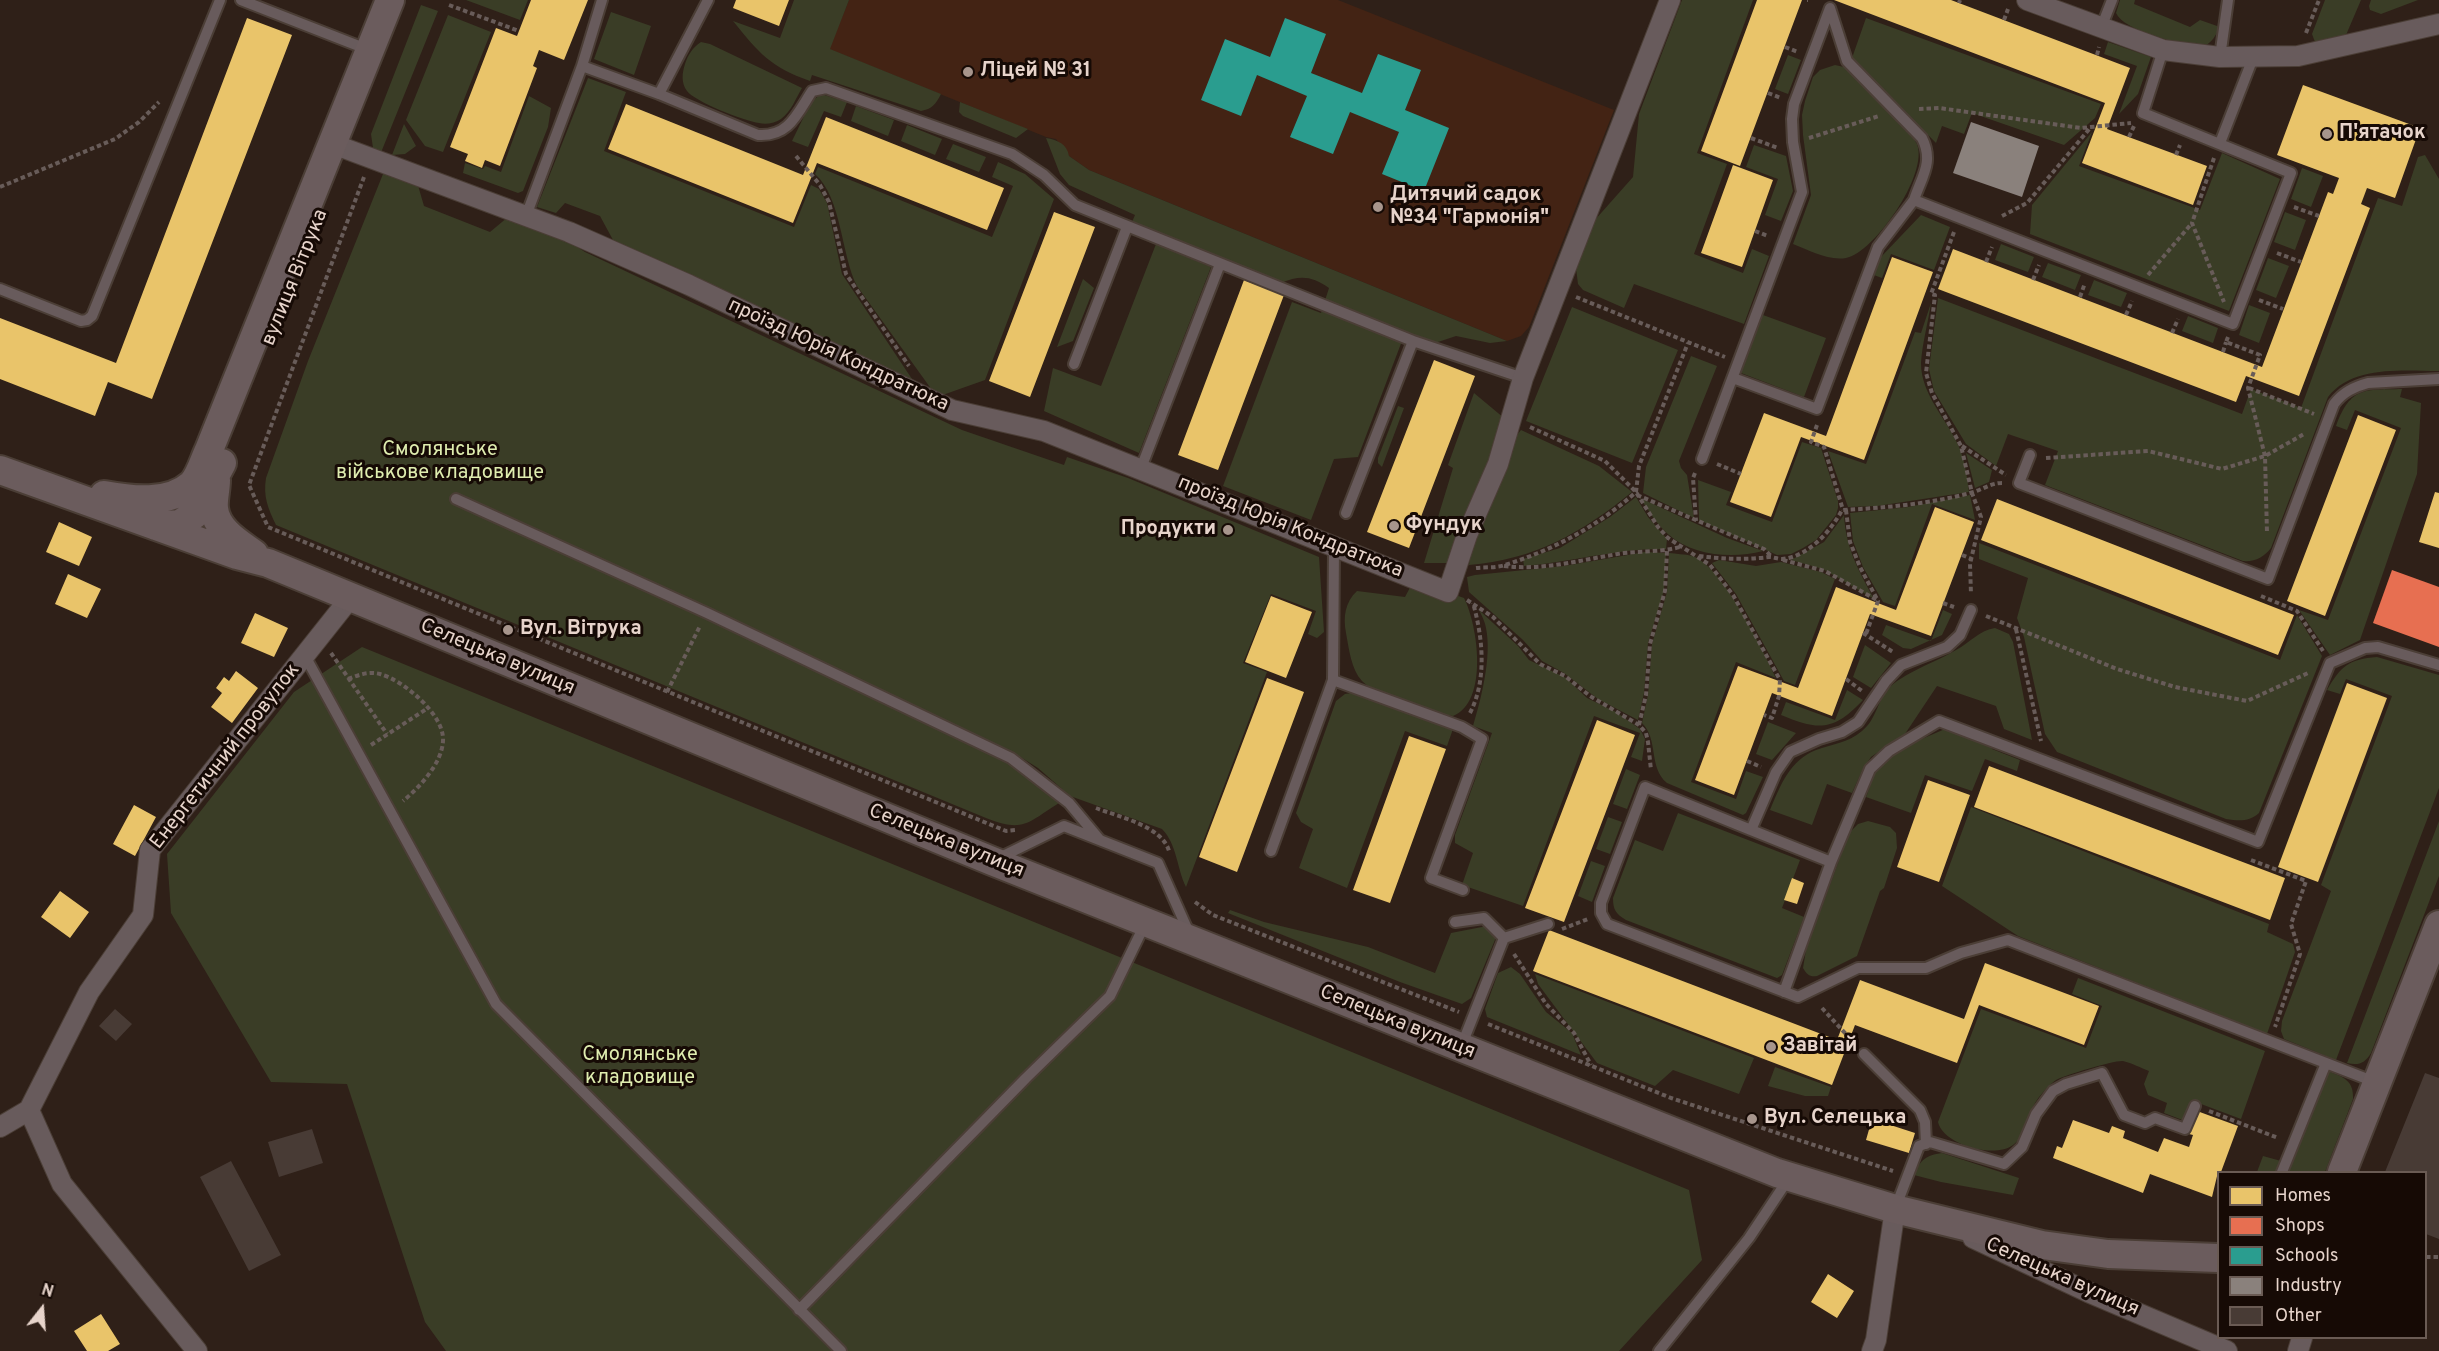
<!DOCTYPE html>
<meta charset="utf-8">
<style>
body{margin:0}
#map{position:relative;width:2439px;height:1351px;overflow:hidden;background:#2f2018;font-family:Overpass,sans-serif}
canvas{display:block}
.legend{position:absolute;left:2217px;top:1171px;width:210px;height:168px;box-sizing:border-box;background:#160a05;border:2px solid #6a5b54;margin:0;padding:8px 10px;list-style:none;font-size:18px;color:#e7d4cb}
.legend li{display:flex;align-items:center;gap:12px;height:30px}
.legend b{width:30px;border:2px solid #6a5b54}
.north{position:absolute;left:12px;top:1279px;width:60px;height:60px;-webkit-text-stroke:4px #160a05;paint-order:stroke;rotate:17deg;font-size:16px;font-weight:700;line-height:24px;text-align:center;color:#e7d4cb}
.north::after{content:'';display:block;margin:auto;width:21px;height:27px;background:#e7d4cb;clip-path:polygon(50% 0,100% 100%,50% 72%,0 100%)}
</style>
<div id="map">
<canvas width="2439" height="1351"></canvas>
<ul class="legend">
<li><b style="height:16px;background:#e9c46a"></b>Homes</li>
<li><b style="height:16px;background:#e76f51"></b>Shops</li>
<li><b style="height:16px;background:#2a9d8f"></b>Schools</li>
<li><b style="height:16px;background:#8a817c"></b>Industry</li>
<li><b style="height:16px;background:#483b35"></b>Other</li>
</ul>
<div class="north">N</div>
</div>
<script>
const ctx = document.querySelector('canvas').getContext('2d');
ctx.lineJoin = 'round';
function fillPath(path, color) {
  ctx.fillStyle = color;
  ctx.fill(path, 'evenodd');
}
function strokePath(path, color, width, dash) {
  ctx.strokeStyle = color;
  ctx.lineWidth = width;
  ctx.lineCap = dash ? 'butt' : 'round';
  ctx.setLineDash(dash || []);
  ctx.stroke(path);
}
function label(font, color, halo, rows, align = 'center') {
  ctx.font = font + ' Overpass,sans-serif';
  ctx.lineWidth = 6;
  ctx.setLineDash([]);
  ctx.textBaseline = 'middle';
  ctx.strokeStyle = halo;
  ctx.fillStyle = color;
  for (const [text, x, y, turn = 0] of rows) {
    ctx.save();
    ctx.translate(x, y);
    ctx.rotate((+turn || 0) * Math.PI / 180);
    ctx.textAlign = isNaN(turn) ? turn : align;
    if (halo) ctx.strokeText(text, 0, 0);
    ctx.fillText(text, 0, 0);
    ctx.restore();
  }
}
fillPath(new Path2D(`
 M849,0h489l276,110 -85,217 -8,9 -14,5 -418,-171 -20,-14 -13,-17 -10,-2 -217,-88z`), '#432314');
fillPath(new Path2D(`
 M466,0h62l-8,20z
 M794,0h55l-19,49 111,45c-5,10 -9,15 -20,17l-109,-36 -2,6c-40,-14 -51,-28 -77,-60l47,17z
 M1682,0h71l-56,153 30,11 -33,90 49,19 9,-24 17,7 -25,68 -110,-40 -10,24 -41,-18 -5,-6 -2,-16 18,-47 39,-44 6,-63z
 M2120,0h15l-1,4 56,23 10,-7 20,7c-6,12 -10,19 -24,21 -19,-6 -72,-17 -80,-35z
 M2325,0h36l-15,35 -31,7 -3,-8z
 M2371,0h47l-37,14 -11,-4 -1,-4z
 M421,5l17,6 -58,144 -7,-7 -2,-14z
 M611,12l40,14 -17,49 -40,-16z
 M448,15l43,17 -48,120 -18,-6 -19,-26z
 M1866,18l235,86 -6,14 -31,27 -92,-32 -8,21 -22,-8 -6,17 -84,-85z
 M701,42l9,2 92,44c-6,10 -11,24 -21,31 -6,4 -15,6 -22,4 -14,-2 -64,-21 -72,-32 -6,-8 -5,-18 -2,-27 3,-9 7,-16 16,-22z
 M2108,42l43,15 -13,37 -19,20 18,-48 -33,-12z
 M1788,55l13,5 -13,34 -13,-5z
 M1835,65l9,2c15,15 67,61 73,77 12,30 -43,109 -71,114 -18,3 -37,-8 -53,-14l18,-49 -8,-60 -1,-20 3,-14 8,-24 7,-7z
 M588,78l38,14 -22,59 190,76 17,-42 8,4 8,14 15,71 72,108 -301,-142 -13,-24 -35,-13 -9,10 -19,-6z
 M821,94l26,8 -6,15 -17,-6 -16,36 -16,-6 19,-39z
 M529,96l22,12 -3,19 -25,64 -5,2 -55,-20 2,-10 18,6 2,-3 16,6z
 M960,102l68,27 -12,9 -53,-22 -4,-4z
 M856,106l38,14 -6,16 -37,-15z
 M404,124l12,22 -11,8 -13,1z
 M907,125l35,14 -7,16 -34,-14z
 M2092,132l-13,34 121,44 22,-57 58,26 -51,132 -199,-77 2,-29z
 M1046,138c12,2 21,6 23,18l20,14 418,171 -17,2 -34,-7 -21,7 -30,-10 -47,124 -24,2 -23,61 -88,-34 69,-184 29,11 8,-25c-17,-12 -29,-13 -48,-5l-149,-61 3,-7 -66,-30 -9,-11z
 M953,144l33,13 -7,15 -33,-13z
 M1754,145l32,11 7,35 -12,30 -16,-6 13,-36 -32,-12z
 M2425,155l14,24v192c-36,0 -86,-6 -111,26l-57,151c-7,9 -16,14 -28,13l-198,-76 13,-34 -50,-17 -12,32 -30,-22 -32,-53 -5,-22 9,-71 304,116 9,-25 50,19 77,-210 24,8 16,-49z
 M998,162l27,12 29,25 -69,181 -48,17 -80,-111c-16,-31 -15,-88 -42,-112l3,-7 174,70 21,-51 -21,-9z
 M2302,168l21,8 -12,31 -20,-8z
 M385,169l32,13 7,24 66,26 18,-15 49,17 28,18 377,178 102,35 3,-8 61,21 191,79 5,75 -7,6 -9,-4 8,-23 -45,-17 -28,69 24,9 -81,215c-9,-18 -9,-43 -24,-58l-92,-33 -32,-28 -24,-15 -5,11 50,39c-32,20 -35,30 -73,15l-710,-293c-8,-17 -13,-28 -10,-47l42,-117z
 M2285,212l21,8 -11,30 -21,-8z
 M1921,215l29,12 -16,43 -43,-16 -9,24 -11,-4 8,-15z
 M1156,244l55,23 -72,186 -95,-42 9,-43 48,18z
 M2001,244l33,13 -6,15 -33,-12z
 M2268,258l21,8 -13,32 -20,-8z
 M2048,263l33,12 -6,15 -33,-13z
 M1083,279l11,9 -21,53 -16,6z
 M2094,280l33,13 -6,14 -33,-12z
 M1931,303c-3,20 -9,41 -10,60 0,32 26,56 38,84 6,14 8,30 10,45l-92,14 -29,1 -20,-56 38,13 49,-132 6,1z
 M2249,305l21,8 -11,30 -20,-8z
 M1572,307l106,43 -46,113 -106,-42z
 M1763,315l63,23 -22,59 -63,-24z
 M2188,316l30,12 -5,15 -31,-12z
 M1691,356l26,10 -38,95 2,7 6,7 7,43 -51,-25 3,-26z
 M2402,389l-2,8 21,6 -4,71 -57,166 -30,15 -31,-45 29,10 73,-192 -46,-18 -8,20 -11,-4c15,-40 28,-36 66,-37z
 M1474,393l30,25 -51,145h-29l29,-95 -5,-3z
 M1398,406l6,2 -22,59 -4,-4v-5z
 M1521,430l78,36 33,26c-49,40 -98,68 -163,73l5,-31 20,-42 22,-56z
 M1802,442l19,6 17,53v7l-2,7 -20,25 -13,8 -12,6 -14,1 -78,-35 -1,-40 33,12 -5,13 46,17z
 M1966,453l26,17 -3,12 -14,6z
 M1970,495l5,25 -43,-16 -37,102 -12,-4 -20,-35 -10,-26 -3,-28 58,-6z
 M1636,497l12,20 19,22 -1,10c-48,-1 -94,13 -142,17l-1,-7 37,-11 50,-31z
 M1640,498l87,40 36,13c-30,8 -70,5 -94,-16 -12,-10 -20,-24 -29,-37z
 M1844,515c2,34 14,54 30,84l-51,-30 -32,-9 33,-18z
 M1979,543l301,117 17,-45 25,41 -63,157c-10,9 -20,8 -33,6l-169,-67 -12,-18 -21,-97 -7,-19 11,-40 -49,-19z
 M1645,552l21,1 -2,37 -16,53 -4,50 -6,27 -40,-21 -34,-26 -22,-12 -19,-21 -54,-48 -2,-15 8,-2 89,-9z
 M1669,553c7,1 16,1 23,3 30,9 70,93 84,122l-40,-16 -45,120 45,17 10,-28 17,6 -17,36 -3,2 -76,-32c-19,-16 -8,-43 -25,-60l6,-28 4,-51 15,-52z
 M1719,560l37,6 25,-4 40,10 14,7 -40,106 -11,-4 -48,-87 -24,-31z
 M1414,580l50,18c14,27 25,104 -11,118 -23,-3 -74,-18 -91,-35 -11,-12 -13,-32 -16,-48 -3,-16 -1,-31 11,-42l48,6z
 M1479,610l39,36 11,14 37,18 21,20 29,14 24,17 5,10 -3,22 -11,-4 9,-24 -46,-17 -71,190 -61,-21 11,-32 -18,-10v-8l37,-102 -19,-7c8,-27 19,-69 13,-98 -1,-6 -4,-12 -7,-18z
 M1943,610l9,4 -10,21 -31,14 -8,-1 -21,-13 4,-10 45,16z
 M1995,628l14,6 4,8 19,98 -28,-11 -8,-23 -59,-20 -32,48 -34,23 -9,14 -10,22 -25,-9 -15,41 -42,-15c10,-24 20,-50 46,-60 16,-6 32,-7 46,-19 14,-11 15,-29 26,-42 13,-15 50,-28 68,-39 13,-7 24,-20 39,-22z
 M1865,645l26,18 -20,25 -18,-11z
 M362,647l1327,543 13,70 -83,91h-1173l-21,-29 -78,-238 -76,-2 -100,-169 -4,-59 127,-162z
 M2377,657l62,18v113l-103,272 -52,-21 -3,-8 1,-10 49,-130 -10,-6 71,-189 -46,-17 -6,15 -13,-4c14,-24 22,-31 50,-33z
 M1847,690l16,10c-29,31 -44,31 -82,15l5,-13 49,18z
 M1351,693l102,36 -6,17 -42,-15 -58,157 -48,-20 14,-39 -12,-7 -5,-9 40,-112 9,-7z
 M1768,722l28,11 -24,27 -16,-6z
 M1949,727l41,17 2,5 28,11 -3,11 -32,-12 -13,32 -47,-16 -14,38 -45,-16c4,-9 6,-22 13,-30 16,-20 48,-29 70,-40z
 M1626,769l14,6 -13,34 -14,-5z
 M1971,807l298,117 -2,8 26,12 2,8 -28,82 -249,-98 -76,-50z
 M1678,813l122,47 -18,48 22,9 -22,58 -5,3 -151,-58c-10,-6 -13,-10 -13,-22l22,-58 28,11z
 M1608,817l14,5 -12,32 -14,-5z
 M1868,821l22,6 6,6 1,15 -13,40 -4,3 -23,65 -40,20c-7,1 -10,-1 -14,-8l3,-18 43,-117 9,-9z
 M2439,821v55l-68,177c-6,10 -12,13 -24,10z
 M1591,861l14,5 -13,36 -14,-6z
 M1230,910l34,12 104,25 67,26 16,-40 36,-7 10,9 -26,63 -9,6 -62,-22 -172,-69z
 M1511,967l9,7 26,38 26,21 9,22 -94,-38 -2,-8 13,-36z
 M1535,974l219,84 -15,36 -66,-24 -18,16 -58,-23 -59,-79z
 M2078,978l187,73 -24,68 -48,-18 -8,20 -21,-8 3,-10 -19,-8 -4,-11 5,-13c-8,-3 -17,-8 -26,-10 -8,-1 -58,14 -67,19 -7,5 -14,13 -19,20 -9,13 -11,36 -24,45 -18,14 -70,0 -75,-23l43,-113 105,39 16,-42 -30,-12z
 M1775,1067l56,20 -3,9h-23l-37,-10z
 M2328,1071c15,6 26,9 25,28l-28,73h-38z
 M1942,1153l77,25 -6,17 -72,-13 -27,-7c6,-15 12,-20 28,-22z
 M2263,1156l18,5 -4,11h-20z`), '#3a3d26');
fillPath(new Path2D(`
 M531,0h57l-24,60 -25,-10 -6,16 4,2 -37,98 -15,-6 -3,8 -17,-7 3,-7 -18,-7 46,-119 21,8z
 M736,0h53l-10,26 -46,-18z
 M1757,0h45l-62,166 -39,-15z
 M1834,0h117l179,68 -23,61 100,37 -14,39 -111,-42 23,-60z
 M247,18l45,17 -140,364 -44,-17 -13,34 -95,-37v-61l116,45z
 M2303,85l117,43 -25,70 -28,-10 -6,16 9,4 -71,188 -53,-20 -10,26 -298,-113 15,-40 309,118 66,-175 5,2 6,-16 -62,-23z
 M626,104l177,71 23,-58 178,71 -17,42 -170,-67 -24,60 -185,-74z
 M1733,165l40,15 -31,87 -41,-14z
 M1054,212l41,15 -65,170 -41,-16z
 M1892,257l41,15 -69,188 -63,-23 -30,80 -41,-15 34,-89 62,23z
 M1244,280l40,15 -66,175 -40,-15z
 M1434,360l41,16 -66,172 -42,-16z
 M2358,415l38,15 -71,186 -38,-15z
 M2435,492l4,1v55l-20,-6z
 M1997,499l297,116 -16,40 -297,-115z
 M1935,507l39,15 -43,114 -61,-22 -38,102 -60,-23 -38,102 -39,-15 43,-114 60,22 38,-101 60,23z
 M59,522l33,15 -13,29 -33,-14z
 M68,574l33,15 -14,29 -32,-14z
 M1271,596l41,16 -26,66 -41,-16z
 M255,613l33,15 -14,29 -33,-14z
 M236,671l22,17 -26,35 -21,-16 11,-14 -6,-5 8,-11 5,4z
 M1267,678l37,14 -67,180 -38,-15z
 M2347,683l40,15 -69,184 -40,-15z
 M1597,720l38,15 -71,187 -39,-14z
 M1409,736l37,13 -56,154 -37,-13z
 M1989,766l296,112 -15,42 -296,-113z
 M1928,780l42,15 -31,87 -42,-15z
 M134,805l22,12 -21,39 -22,-12z
 M1792,878l12,5 -7,21 -13,-4z
 M60,891l29,21 -19,26 -29,-21z
 M1549,930l288,110 23,-60 104,39 21,-56 114,43 -15,39 -105,-40 -22,58 -102,-38 -23,60 -299,-114z
 M2197,1111l41,15 -17,46h-3l-6,25 -62,-23 -7,19 -90,-35 4,-12 5,2 11,-28 36,13 3,-7 13,5 -2,7 35,14 6,-14 25,9 4,-12 -4,-1z
 M1872,1119l43,14 -6,20 -43,-13z
 M1828,1274l26,17 -17,27 -26,-16z
 M101,1314l19,30 -12,7h-21l-13,-20z`), '#e9c46a');
fillPath(new Path2D(`
 M2392,570l47,17v60l-66,-24z`), '#e76f51');
fillPath(new Path2D(`
 M1285,18l41,16 -15,39 51,20 16,-39 43,16 -16,40 44,18 -25,63 -42,-17 17,-42 -49,-20 -17,42 -43,-17 17,-41 -50,-21 -16,41 -40,-16 24,-61 45,18z`), '#2a9d8f');
fillPath(new Path2D(`
 M1971,122l68,24 -17,51 -69,-24z`), '#8a817c');
fillPath(new Path2D(`
 M115,1009l17,15 -16,17 -17,-15z
 M2425,1073l14,5v161l-13,-5v-62h-41z
 M312,1129l11,34 -44,14 -11,-35z
 M231,1161l50,94 -32,16 -49,-94z`), '#483b35');
const lane = new Path2D(`
 M241,0l128,50
 M2101,28l11,-28
 M2220,57l8,-57
 M582,66l20,-66
 M659,94l49,-94
 M2220,143l33,-85
 M526,216l56,-150 77,28 99,41c31,2 39,-21 54,-44l14,-3 186,66 32,21 31,30 338,136 110,37
 M0,289l81,32 6,-1 5,-4 128,-316
 M1074,364l53,-137
 M1733,378l84,31 61,-162 36,-47 319,124 58,-151 -148,-60 20,-63
 M2030,455l-11,28 249,96 66,-175c9,-12 20,-17 34,-21l71,-4
 M1702,459l100,-267 -9,-50 -1,-23 2,-15 36,-96 17,53 75,77c12,24 0,38 -8,62
 M1141,468l79,-204
 M456,499l251,114 304,145 58,45 30,36
 M1346,513l67,-172
 M1971,610l-11,25 -13,12 -46,18 -15,16 -28,41 -16,10 -23,7 -29,13 -14,20 -25,58 -106,-43 -44,116v10l6,11 191,73 60,-29h68l35,-15 47,-13 367,142
 M305,656l191,348 345,347
 M1333,680l129,47 20,12 -51,139 32,12
 M1751,830l80,32 -47,130
 M1271,851l62,-171 1,-133
 M997,859l67,-33 94,37 32,72
 M1831,862l39,-93 19,-18 50,-30 319,121 72,-179 35,-15 13,-1 61,18
 M1455,922l29,-4 20,20
 M1504,938l44,-14
 M1461,1047l43,-109
 M1864,1054l56,56 5,12 1,22
 M2282,1172l44,-109
 M1895,1209l24,-63 11,-4 74,22 18,-17 14,-33 17,-23 13,-7 36,-11 22,42 21,8 10,-5 30,11 10,-23
 M799,1310l227,-232 84,-82 35,-72
 M1659,1351l90,-113 40,-60`);
const street = new Path2D(`
 M2027,0l136,50 57,7 78,-1 141,-32
 M333,144l236,88 120,53 263,125 92,21 404,161 19,-57 31,-71 25,-86 147,-378
 M29,1110l60,-118 54,-77 7,-65 201,-253
 M29,1110l33,74 135,167
 M0,1127l29,-17
 M1973,1238l115,54 139,59
 M1872,1351l4,-11 19,-131 12,5
 M2298,1351l4,-13`);
const secondary = new Path2D(`
 M0,470l237,85 31,8 724,298 785,312 118,36 147,36 66,9 110,4
 M216,480c0,9 -3,20 -2,28 2,22 25,35 40,46
 M104,495c27,5 65,10 88,-11 8,-8 12,-24 17,-34l181,-450
 M156,526l24,-2 15,-10 27,-51
 M2342,1172l97,-247`);
strokePath(lane, '#4b3e36', 14);
strokePath(street, '#4b3e36', 22);
strokePath(secondary, '#4b3e36', 32);
strokePath(new Path2D(`
 M1807,0h1
 M1959,3l1,-3
 M449,5l70,26
 M2004,20l4,-11
 M2306,33l13,-33
 M1785,47l13,5
 M2097,55l2,-8
 M1768,93l13,5
 M1919,109l20,-1 142,20 50,-5
 M2129,137l5,-11
 M1751,138l27,10
 M1809,138l70,-22
 M2176,155l4,-10
 M796,156l24,29 9,17 17,72 63,92
 M2214,158l-22,65 32,79
 M364,177l-115,308 19,42 738,304 10,-1
 M0,187l115,-48 24,-17 20,-20
 M2294,207l25,9
 M2002,216l25,-13 64,-76
 M1755,231l13,5
 M1954,232l-23,62 4,1 -9,78 6,20 29,53 11,47 9,24 -11,47 1,30
 M2277,253l24,9
 M1986,262l6,-15
 M2148,275l44,-52
 M2033,280l6,-15
 M1576,297l149,60
 M2080,297l5,-14
 M2259,300l24,9
 M2126,315l6,-14
 M2172,333l6,-14
 M2228,337l-2,5 34,13 -12,33 17,68 2,77
 M2223,352l3,-10
 M2249,388l65,26
 M1817,425l-6,17 13,5 19,63
 M1530,427l75,34 31,31 22,35 10,11 42,27 23,30 47,85 -1,16 -7,22 -8,-3
 M1962,446l44,29
 M2046,458l102,-7 74,18 43,-13 39,-22
 M1717,464l24,10
 M1695,473l-2,5 3,43
 M1637,495l127,54 8,8
 M1846,510l4,32 10,25 18,34 -12,33
 M1962,555l10,4
 M1699,556c23,3 47,4 70,1 5,0 8,2 13,2 26,-2 49,-28 60,-49 42,-2 87,-6 128,-17 13,-3 21,-11 35,-10
 M1783,560l42,11 52,29
 M1504,566c41,5 80,-7 120,-13 19,-2 38,-1 56,-6
 M1476,568c9,-1 20,0 29,-3 48,-15 93,-39 131,-73l3,-26 49,-123
 M2261,596l36,15 26,40
 M1467,600l26,17 47,47 25,12 25,20 49,29 7,8 2,9 3,28
 M1943,603l11,4
 M1986,616l131,53 58,18 72,14 61,-28
 M2016,629l25,112
 M1863,633l30,19
 M331,653l56,81
 M348,679c11,-4 20,-8 32,-5 23,6 65,41 63,67 -1,22 -23,46 -40,60
 M1846,679l16,12
 M667,692l33,-66
 M1470,713c17,-33 13,-75 3,-110
 M1639,725l7,-30 4,-51 15,-53 2,-40
 M371,745l57,-37
 M1747,761l14,6
 M1096,808c23,9 66,18 73,43
 M2251,860l55,21 -15,43 9,30 -25,73
 M1195,902l18,13 246,97
 M1562,929l26,-10
 M1514,954l32,50 28,29 17,32
 M1822,1008l32,35
 M1488,1024l183,74 222,73
 M2209,1111l69,27
 M2426,1257h13`), '#685c59', 4, [4.5, 3]);
strokePath(lane, '#685b5c', 10);
strokePath(street, '#685b5c', 20);
strokePath(secondary, '#6b5c5d', 28);
for (const [x, y, r, color] of [
 [968,72,6,"#a7958c"],
 [2327,134,6,"#a7958c"],
 [1378,207,6,"#a7958c"],
 [1394,526,6,"#a7958c"],
 [1228,530,6,"#a7958c"],
 [508,630,6,"#a7958c"],
 [1771,1047,6,"#a7958c"],
 [1752,1119,6,"#a7958c"]
]) {
  const dot = new Path2D();
  dot.arc(x, y, r, 0, 2 * Math.PI);
  ctx.fillStyle = color;
  ctx.fill(dot);
  strokePath(dot, '#160a05', 2);
}
label('bold 20px', '#e7d4cb', '#160a05', [
 ["Ліцей № 31",980,72],
 ["П'ятачок",2339,134],
 ["Дитячий садок",1390,196],
 ["№34 \"Гармонія\"",1390,219],
 ["Фундук",1406,526],
 ["Продукти",1216,530,"right"],
 ["Вул. Вітрука",520,630],
 ["Завітай",1783,1047],
 ["Вул. Селецька",1764,1119]
], 'left');
label('20px', '#e7d4cb', '#160a05', [
 ["вулиця Вітрука",296,278,-68],
 ["проїзд Юрія Кондратюка",838,356,25],
 ["проїзд Юрія Кондратюка",1290,528,22],
 ["Селецька вулиця",497,658,23],
 ["Енергетичний провулок",226,757,-52],
 ["Селецька вулиця",946,842,22],
 ["Селецька вулиця",1397,1023,22],
 ["Селецька вулиця",2062,1278,24]
]);
label('20px', '#dfedaf', '#160a05', [
 ["Смолянське",440,451],
 ["військове кладовище",440,474],
 ["Смолянське",640,1056],
 ["кладовище",640,1079]
]);
</script>
